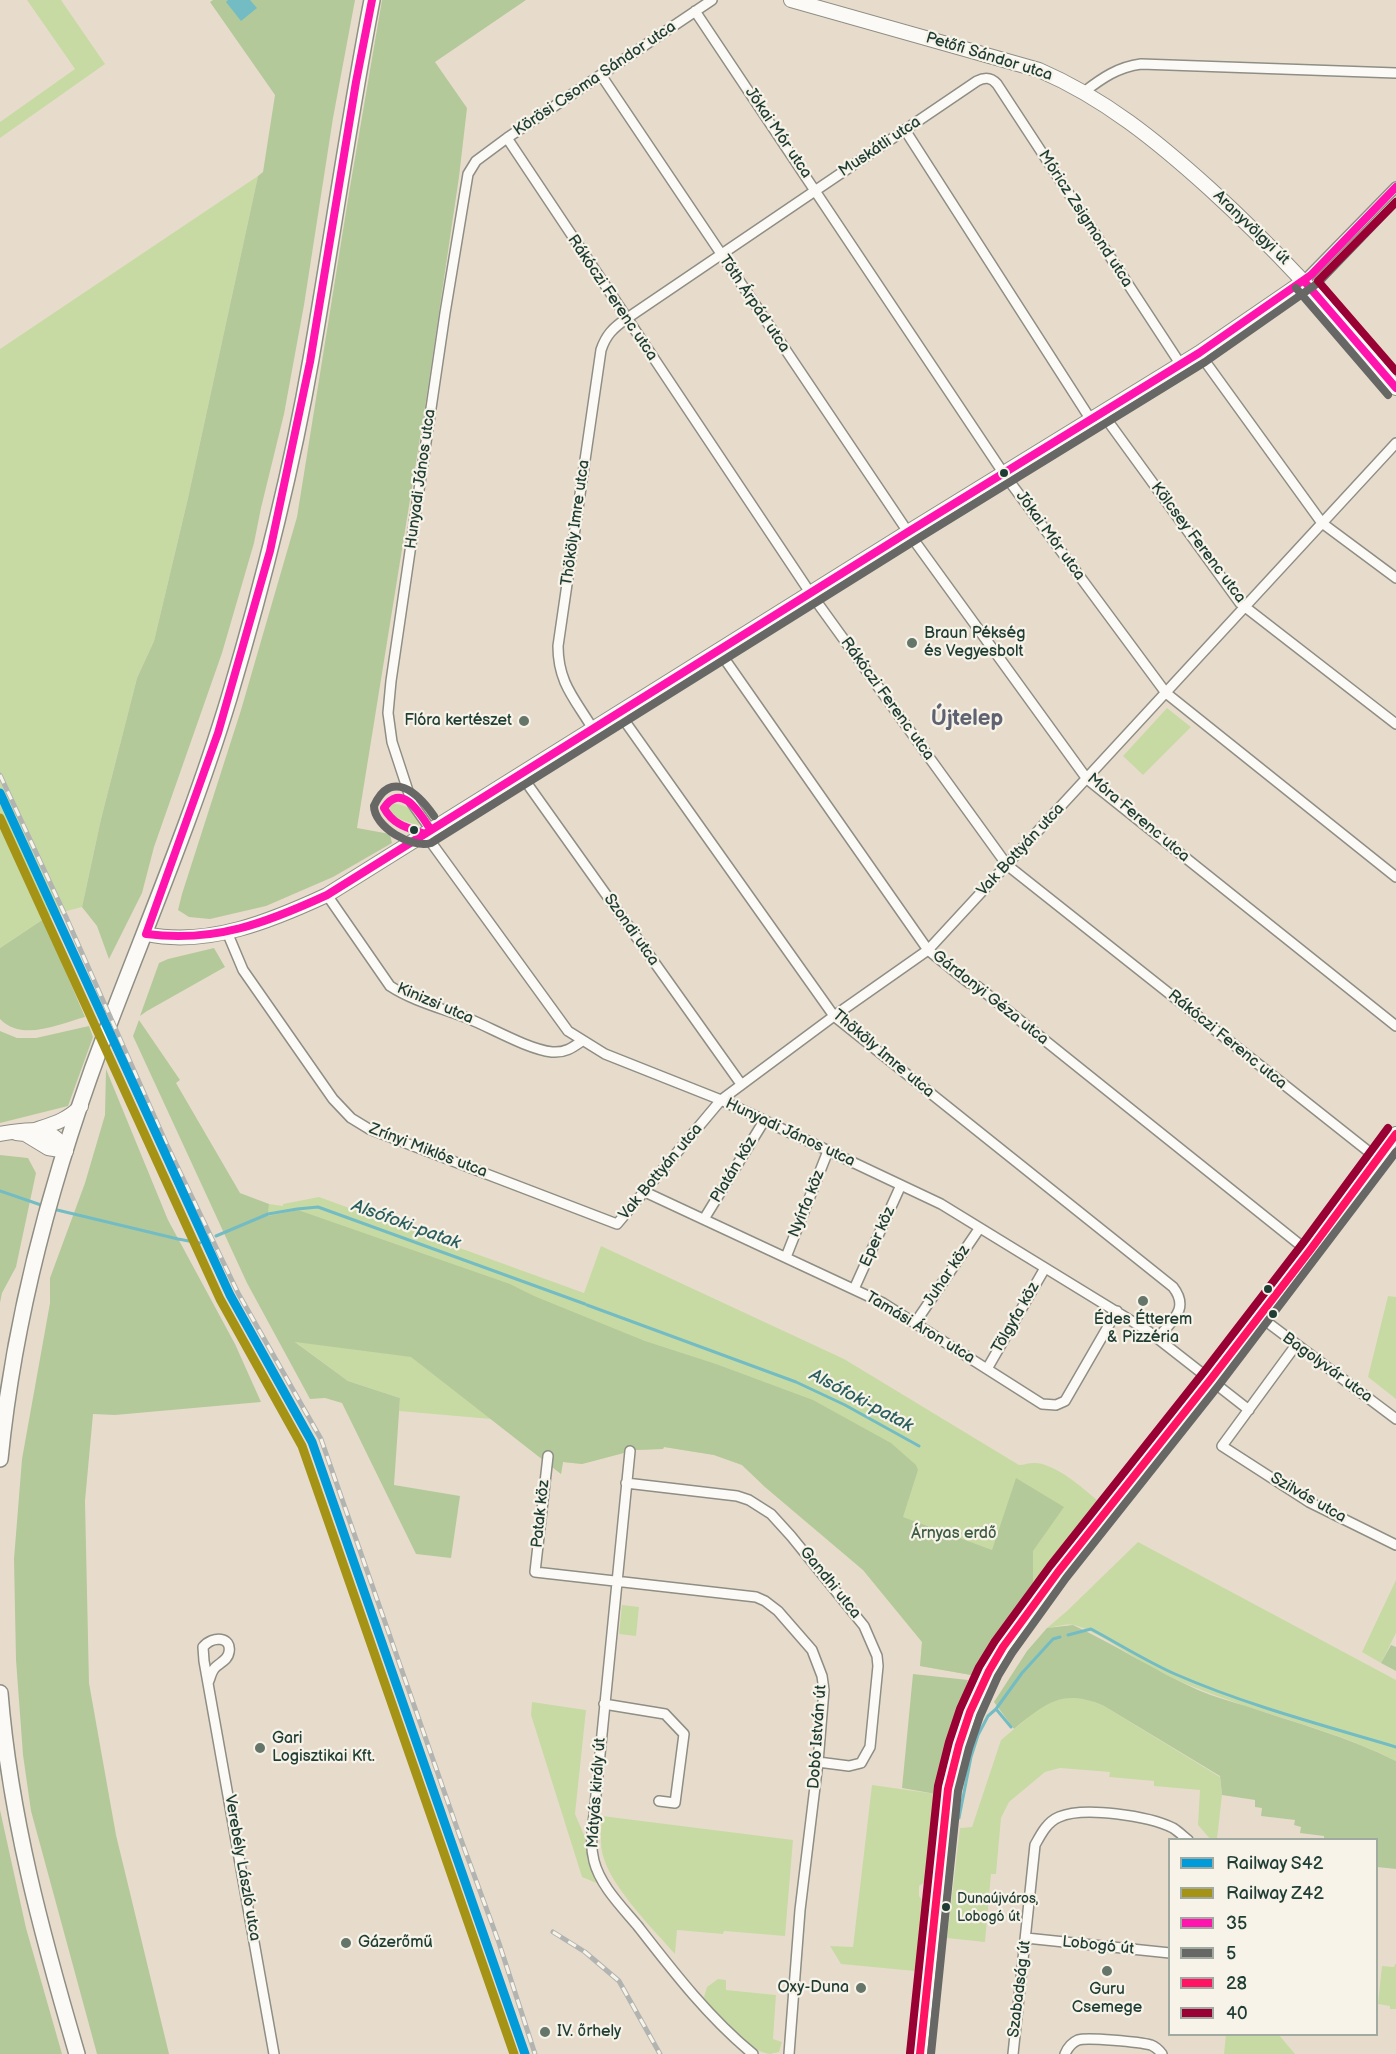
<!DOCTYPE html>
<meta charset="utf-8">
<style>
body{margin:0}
#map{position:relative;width:1396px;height:2054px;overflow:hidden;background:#e7dccc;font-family:"Balsamiq Sans",sans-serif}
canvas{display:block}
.legend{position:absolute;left:1168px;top:1838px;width:210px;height:198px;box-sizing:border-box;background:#f7f3e8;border:2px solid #a1aaa0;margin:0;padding:8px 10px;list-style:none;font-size:18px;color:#1f3d34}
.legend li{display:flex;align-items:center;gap:12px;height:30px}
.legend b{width:30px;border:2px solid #a1aaa0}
</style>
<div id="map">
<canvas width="1396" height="2054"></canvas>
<ul class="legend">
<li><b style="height:8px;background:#029bda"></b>Railway S42</li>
<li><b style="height:8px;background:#a59315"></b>Railway Z42</li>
<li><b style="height:8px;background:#ff15ad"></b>35</li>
<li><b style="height:8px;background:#676765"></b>5</li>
<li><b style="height:8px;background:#ff1464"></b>28</li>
<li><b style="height:8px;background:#903"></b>40</li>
</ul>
</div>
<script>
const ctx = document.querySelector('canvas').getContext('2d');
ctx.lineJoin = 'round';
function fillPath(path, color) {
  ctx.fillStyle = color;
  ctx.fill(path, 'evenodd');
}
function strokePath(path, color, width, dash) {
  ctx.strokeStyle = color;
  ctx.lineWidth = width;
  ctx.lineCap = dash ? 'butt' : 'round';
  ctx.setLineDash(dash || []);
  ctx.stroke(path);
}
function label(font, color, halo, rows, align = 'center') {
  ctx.font = font + ' "Balsamiq Sans",sans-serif';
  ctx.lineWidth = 4.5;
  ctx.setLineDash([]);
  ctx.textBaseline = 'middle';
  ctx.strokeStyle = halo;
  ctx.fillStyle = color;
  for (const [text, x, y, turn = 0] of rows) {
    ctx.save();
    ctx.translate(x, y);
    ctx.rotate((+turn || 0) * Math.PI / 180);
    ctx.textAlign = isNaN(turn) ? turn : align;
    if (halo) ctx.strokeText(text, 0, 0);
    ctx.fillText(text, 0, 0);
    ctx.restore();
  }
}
fillPath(new Path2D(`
 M27,0h34l44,64 -105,74v-16l75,-53z
 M258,176l-70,322 -34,143 -17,37 -36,141 -19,88 -34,9 -48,32v-599z
 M1167,708l24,19 -48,48 -20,-19z
 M392,804c14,-1 27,9 27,22l-28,-10 -2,-7z
 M319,1197l265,96 17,-47 243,113 175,106c5,0 9,-2 14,-2 21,-1 50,25 65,38l-20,28 -34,40 -73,106 -51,-9 2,-24 -59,-72 -98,-83 -23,-22 -28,-10 -50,-8 -1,2 -28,1 -53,14 -19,-2 -2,12 -70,-55 -92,-8 1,-13 -52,-17 -54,-40 -26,-125 1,-12 14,2v-2z
 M1388,1296l8,1v102l-28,-22z
 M1138,1542l258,138v81c-78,-40 -168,-52 -245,-94 -20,-11 -56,-37 -77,-42 -7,-2 -19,2 -27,3l20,-17z
 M1396,1580v53l-15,30 -19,-11z
 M622,1605l17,2 -3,29 -17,-2z
 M1076,1697l14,3 14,6 116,71 2,18 -5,44 -6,1 -13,-15 2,-35 -46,-4v-5l-45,-4 1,-5 -50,-4 -15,4 -36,30 -8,16 -5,56h-5l-6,68 -38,-4 13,-110 12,-1 29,-87 37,-31 21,-11z
 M532,1702l54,8 -11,104 10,23 3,25 11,22 -17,-7 -51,-162z
 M872,1785l64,9 -5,37h6l-6,47 -12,8v10l5,6 -9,69 -74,-7 -11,-18 23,1z
 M602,1816l191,24 -8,96 -61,-5 -1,3 -46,-4 -2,24c-22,-25 -61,-64 -71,-95 -5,-13 -3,-29 -2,-43z
 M1395,1964h1v45h-6v-3l-12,-2 4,-38 12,1z
 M718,1979l8,1v10l50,5 -3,44 9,3 -3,10c-1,0 -8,2 -9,2 -21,-2 -55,-40 -66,-57l3,-10z
 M1226,2034l53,1 16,19h-71z`), '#c8daa4');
fillPath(new Path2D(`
 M213,0h142l-22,118 -29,187 -20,109 -23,94 -7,35 -32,110 -68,194 -12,46 -33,66 -12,-33 -15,-19 19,-88 36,-141 17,-37 34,-143 70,-322 5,-4 12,-77 -65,-93z
 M382,0h144l-91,62 32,46 -8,69 -34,230 -68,421 33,6 2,9 -59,34 -67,29 -56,13 -21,-2 -11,-7 4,-16 59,-184 56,-193 52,-324z
 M48,916l5,26 32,75c-26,7 -63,25 -85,2v-71z
 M214,948l11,19 -78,44 -7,5 19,-53 9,-4z
 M139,1020l41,60 -4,3 64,110 29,11 -1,12 30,-6 212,74 24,12 111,45 71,23 97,36 78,43 25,22 2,5 -15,47 89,33 24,-72 48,29 -31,44v32l-62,92 -51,-9 2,-24 -59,-72 -98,-83 -23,-22 -28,-10 -50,-8 -1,2 -28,1 -53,14 -19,-2 -2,12 -150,-117 -116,-15 53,39 52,17 -6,87 66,11 -9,62 -35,-4 -74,-151 -17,-5 -15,1 -63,-116 -114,-247z
 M89,1026l4,11 -25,69 -68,17v-92l17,7h19z
 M106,1069l62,151 67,124 26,58 -146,13 -22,-1 -8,87 4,182 27,152 53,219h-72l-66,-243 -8,-56 -7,-95 -2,-101 8,-100 28,-156v-25l35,-95 20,-68z
 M0,1155l28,3 8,15 -20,94 -14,26 -2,10z
 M1073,1625c43,20 82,46 125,65 16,7 32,11 48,16 50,17 103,31 150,55v108l-19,-2 -1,-27 -52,-1v-3l-24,-3 1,-6 -7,-2 1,-5 -34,-4 1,-8 -7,-1v-7l-33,-5 -2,-19 -116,-70c-41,-18 -58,-3 -90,23l-20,-27 33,-51 20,-23z
 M1391,1645l5,2v24l-15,-8z
 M913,1674l55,6 -27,83 -5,31 -34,-6z
 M0,1810l26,118 36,126h-62z`), '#b4c99a');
fillPath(new Path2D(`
 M228,0h22l7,8 -16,13 -15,-19z`), '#73bcc3');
strokePath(new Path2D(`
 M0,1191l44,15
 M53,1209l125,30 22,4
 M216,1236l52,-22 29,-5 21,-2 267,97
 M587,1305l209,77 49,23 74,41
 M1068,1635l23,-6c28,15 55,32 84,45 71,31 147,51 221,73
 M996,1709l15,18
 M959,1818l12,-61 7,-22 10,-19 8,-7 26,-36 31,-34 7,-2`), '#73bcc3', 3);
const street = new Path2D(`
 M695,11l309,463 162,219 230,184
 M601,75l307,457 179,247 309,247
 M1084,92c18,-14 34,-25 57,-28l255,9
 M905,130l186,290
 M507,138l304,456 196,271 371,294
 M1304,281l92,-94
 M1199,353l123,170 74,55
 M1102,413l138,190 156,121
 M719,651l209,299 41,33 8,3 332,266
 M619,713l215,303 339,271c17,22 -1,33 -15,51
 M593,729c-18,-30 -35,-46 -35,-83l43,-296c5,-15 12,-22 25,-31l351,-238c8,-4 14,-4 20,3l184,281
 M521,775l220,309
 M431,830l-19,-27 -20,-61 -4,-29 3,-32 23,-157 31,-211 23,-139 8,-13 31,-23 205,-138
 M425,834l143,197 37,23 116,46 220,104 207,127 101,79
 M327,895l63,91c23,15 51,22 77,32 25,10 60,31 85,34 13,1 20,-4 30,-11
 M227,932l16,38 90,129 18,19 18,11 248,95 104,-124 113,-84 94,-66 468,-507
 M645,1192l238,111 159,101 14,1 9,-4 52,-90
 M704,1219l60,-98
 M786,1257l42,-106
 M854,1289l47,-104
 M1259,1316l137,103
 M915,1323l64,-94
 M1296,1345l-74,101 87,56 87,43
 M987,1369l58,-101
 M630,1451l-36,364c-2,15 -4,31 0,46 6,24 27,45 43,64 35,45 71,92 116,129
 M548,1456l-13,116 221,25 9,4 13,10 34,39 10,26 2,14 -6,72 -18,148 -11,144
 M626,1483l111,13 12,4 22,14 20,22 73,90 13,30 1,10 -8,81 -9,16 -12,3 -31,-4
 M208,1683c2,-4 3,-10 6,-14 4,-6 14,-8 15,-17 3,-15 -16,-17 -26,-5l1,14 70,393
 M604,1704l61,10 19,20 -9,69 -16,-2
 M1026,1938l144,15
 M1013,2054l22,-209c6,-11 12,-23 24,-28 25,-11 90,-1 114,11 5,3 10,8 15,12
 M1065,2054c3,-7 6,-11 13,-14 9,-3 62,2 73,5 5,2 8,5 11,9`);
const secondary = new Path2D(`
 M791,0l248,70c65,28 118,71 171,119 67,61 128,128 186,199
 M146,934c62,13 125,-13 181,-39l581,-363 291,-179 105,-72
 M35,1130c18,-6 33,-10 46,-24
 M16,1133l9,1 23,14 18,3
 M0,1134c26,-5 52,-10 66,17
 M920,2054l28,-265 11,-44 11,-33 19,-41 14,-24 55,-75 153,-193 100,-130 85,-115`);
const primary = new Path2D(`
 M0,1459c15,-151 57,-300 111,-440 41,-107 85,-212 118,-321 33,-111 62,-225 82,-339 21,-120 38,-240 61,-359
 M0,1693c10,124 42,242 77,361`);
strokePath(street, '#8e8e84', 12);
strokePath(secondary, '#8e8e84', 16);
strokePath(primary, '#8e8e84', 18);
strokePath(street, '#fbfaf7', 9);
strokePath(secondary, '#fbfaf7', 14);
strokePath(primary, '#fbfaf7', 15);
const rail = new Path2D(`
 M0,775l66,142 101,228 71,148 83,146 138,395 40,109 36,111
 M553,1932l32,20 34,29 41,73`);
strokePath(rail, '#b2b4b1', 5);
strokePath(rail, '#f7f3e8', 3, [9]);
strokePath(new Path2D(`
 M1304,281l92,107
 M425,834c-17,-6 -32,-9 -41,-26 18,-27 36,6 47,22
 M146,934c69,9 120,-11 181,-39l581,-363 291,-179 112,-78 85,-88
 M146,934l72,-201 52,-182 40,-189 46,-280 16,-82`), '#ff15ad', 8);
strokePath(new Path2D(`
 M1296,288l92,107
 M434,816c-16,-23 -43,-48 -60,-10 0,21 38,43 57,37l483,-302 291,-179 113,-79 78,-81
 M931,2054l27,-263 11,-43 11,-32 18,-40 14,-23 54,-75 153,-193 177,-233`), '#676765', 8);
strokePath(new Path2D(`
 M920,2054l28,-265 11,-44 11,-33 19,-41 14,-24 55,-75 153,-193 100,-130 85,-115`), '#ff1464', 8);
strokePath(new Path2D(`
 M1396,202l-78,79 78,90
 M910,2053l28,-267 11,-44 11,-33 19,-42 16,-26 55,-75 153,-193 100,-130 85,-115`), '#903', 8);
strokePath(new Path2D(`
 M0,793l230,502 82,147 213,612`), '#029bda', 9);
strokePath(new Path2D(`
 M0,818l220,481 82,147 212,608`), '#a59315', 9);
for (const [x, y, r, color] of [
 [1004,473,5,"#1f3d34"],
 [912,643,6,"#657569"],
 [524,721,6,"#657569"],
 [414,830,5,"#1f3d34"],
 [1268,1289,5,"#1f3d34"],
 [1143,1301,6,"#657569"],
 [1273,1314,5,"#1f3d34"],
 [260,1748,6,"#657569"],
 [946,1907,5,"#1f3d34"],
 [346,1943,6,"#657569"],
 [1107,1971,6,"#657569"],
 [861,1988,6,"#657569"],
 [545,2032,6,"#657569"]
]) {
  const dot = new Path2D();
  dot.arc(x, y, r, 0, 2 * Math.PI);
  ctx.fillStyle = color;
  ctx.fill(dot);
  strokePath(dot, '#f7f3e8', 2);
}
label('14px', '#1f3d34', '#f7f3e8', [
 ["Dunaújváros,",957,1899],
 ["Lobogó út",957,1917]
], 'left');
label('16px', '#1f3d34', '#f7f3e8', [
 ["Petőfi Sándor utca",989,57,17],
 ["Körösi Csoma Sándor utca",595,79,-34],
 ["Jókai Mór utca",778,133,56],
 ["Muskátli utca",880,147,-34],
 ["Móricz Zsigmond utca",1085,219,57],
 ["Aranyvölgyi út",1251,228,44],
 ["Rákóczi Ferenc utca",612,298,56],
 ["Tóth Árpád utca",754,304,56],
 ["Hunyadi János utca",421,479,-82],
 ["Thököly Imre utca",576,523,-82],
 ["Jókai Mór utca",1050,536,54],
 ["Kölcsey Ferenc utca",1198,543,53],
 ["Rákóczi Ferenc utca",887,699,54],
 ["Móra Ferenc utca",1138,818,40],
 ["Vak Bottyán utca",1021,850,-47],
 ["Szondi utca",631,930,55],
 ["Gárdonyi Géza utca",990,998,38],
 ["Kinizsi utca",435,1004,23],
 ["Rákóczi Ferenc utca",1227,1040,39],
 ["Thököly Imre utca",883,1054,40],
 ["Hunyadi János utca",790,1133,25],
 ["Zrínyi Miklós utca",428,1151,21],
 ["Platán köz",734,1170,-59],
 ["Vak Bottyán utca",661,1172,-50],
 ["Nyírfa köz",807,1204,-68],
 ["Eper köz",878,1237,-66],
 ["Juhar köz",947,1276,-56],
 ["Tölgyfa köz",1016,1318,-60],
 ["Tamási Áron utca",920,1328,31],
 ["Bagolyvár utca",1327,1368,36],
 ["Szilvás utca",1308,1498,30],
 ["Patak köz",541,1514,-84],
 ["Gandhi utca",830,1583,51],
 ["Dobó István út",818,1737,-86],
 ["Mátyás király út",597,1793,-86],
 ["Verebély László utca",242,1868,80],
 ["Lobogó út",1098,1946,6],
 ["Szabadság út",1020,1989,-83]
]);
label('16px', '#1f3d34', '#f7f3e8', [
 ["Braun Pékség",924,634],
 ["és Vegyesbolt",924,652],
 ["Flóra kertészet",512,721,"right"],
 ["Édes Étterem",1143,1320,"center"],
 ["& Pizzéria",1143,1338,"center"],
 ["Gari",272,1739],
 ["Logisztikai Kft.",272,1757],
 ["Gázerőmű",358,1943],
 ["Oxy-Duna",849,1988,"right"],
 ["Guru",1107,1990,"center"],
 ["Csemege",1107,2008,"center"],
 ["IV. őrhely",557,2032]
], 'left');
label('16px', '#3c5c44', '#f7f3e8', [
 ["Árnyas erdő",954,1534]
]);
label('italic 18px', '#295f5e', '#f7f3e8', [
 ["Alsófoki-patak",406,1225,20],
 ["Alsófoki-patak",861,1401,28]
]);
label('bold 22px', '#5f6271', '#f7f3e8', [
 ["Újtelep",967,719]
]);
</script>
